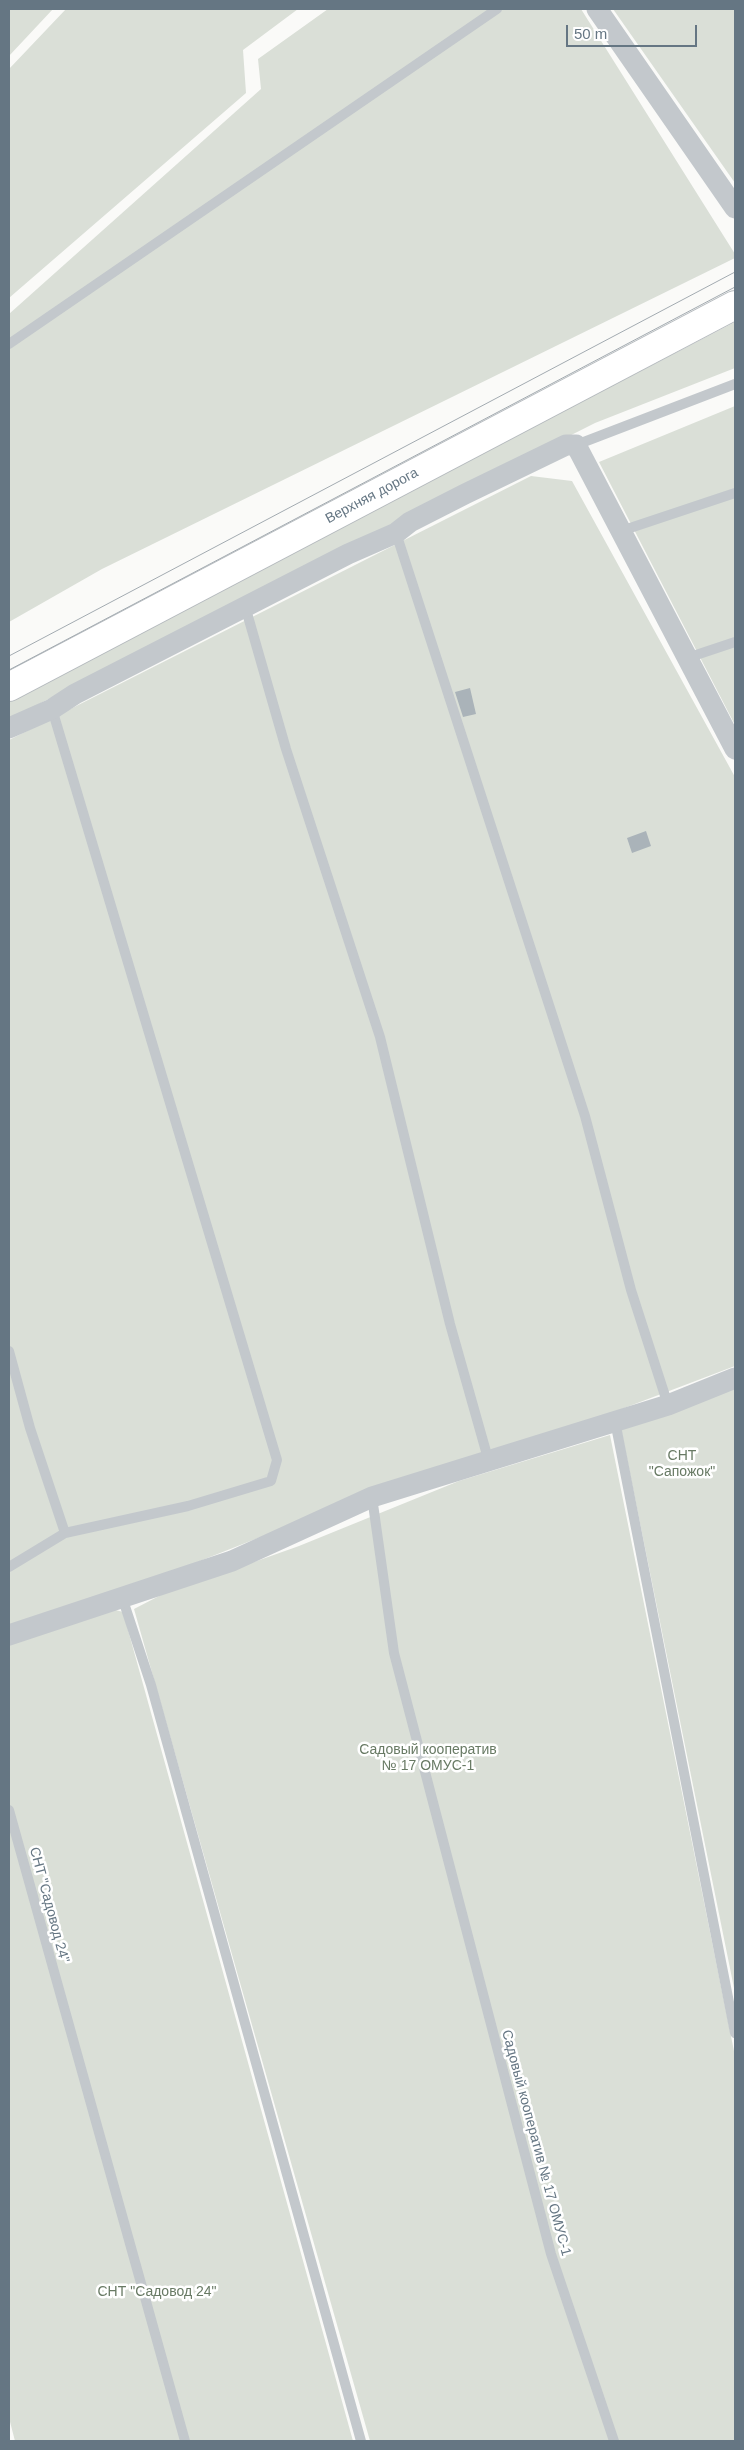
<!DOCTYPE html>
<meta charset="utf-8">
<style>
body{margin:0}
#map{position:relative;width:744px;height:2450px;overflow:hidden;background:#fafaf8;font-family:Arial,sans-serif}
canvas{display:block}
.frame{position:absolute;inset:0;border:10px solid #657683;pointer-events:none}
.scale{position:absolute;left:566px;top:25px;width:131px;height:22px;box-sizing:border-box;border:2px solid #657683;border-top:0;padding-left:6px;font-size:15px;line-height:18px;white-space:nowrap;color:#657683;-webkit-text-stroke:4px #fff;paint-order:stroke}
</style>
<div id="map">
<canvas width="744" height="2450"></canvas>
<div class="frame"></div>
<div class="scale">50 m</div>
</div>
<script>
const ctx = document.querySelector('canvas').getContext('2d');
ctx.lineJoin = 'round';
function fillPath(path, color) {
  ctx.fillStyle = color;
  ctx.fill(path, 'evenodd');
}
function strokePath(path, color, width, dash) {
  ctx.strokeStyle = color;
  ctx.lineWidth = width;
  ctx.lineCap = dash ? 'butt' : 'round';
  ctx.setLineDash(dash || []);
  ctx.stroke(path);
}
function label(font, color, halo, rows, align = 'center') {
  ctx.font = font + ' Arial,sans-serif';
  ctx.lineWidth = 5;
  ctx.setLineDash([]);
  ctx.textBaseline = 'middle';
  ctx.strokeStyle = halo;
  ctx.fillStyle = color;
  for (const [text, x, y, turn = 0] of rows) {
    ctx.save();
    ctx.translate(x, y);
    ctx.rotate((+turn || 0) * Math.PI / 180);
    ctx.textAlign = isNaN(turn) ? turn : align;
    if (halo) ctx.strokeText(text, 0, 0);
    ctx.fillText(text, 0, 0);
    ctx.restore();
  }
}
fillPath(new Path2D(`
 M9,9h44l-44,47z
 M66,9h232l-55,41 3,43 -237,205v-229z
 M328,9h253l154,245v4l-633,311 -93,53v-308l252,-225 -3,-30z
 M613,9h122v174z
 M735,322v46l-140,55 -586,296v-20z
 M735,406v319l-136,-263z
 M531,476l41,5 163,296v589l-116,44 -318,111 -182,72 -110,32v-885z
 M735,1386v607l-114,-564z
 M610,1435l125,621v385h-365l-236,-832 27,-14 138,-49 160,-65z
 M108,1608l15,4 230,829h-338l-6,-23v-779z`), '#dadfd7');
fillPath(new Path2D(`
 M470,688l6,26 -13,3 -8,-25z
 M646,831l5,15 -19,7 -5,-15z`), '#aab3b9');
const primary = new Path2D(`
 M9,687l726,-382`);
strokePath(primary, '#b5babe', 30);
strokePath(new Path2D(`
 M9,344l488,-335
 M576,445l159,-61
 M621,531l114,-38
 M396,533l189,583 46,174 37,115
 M245,606l41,143 94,288 70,287 39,138
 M687,658l48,-16
 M52,709l225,751 -6,21 -83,25 -123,27
 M9,1351l21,77 35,105 -56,34
 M615,1421l120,612
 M372,1497l22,156 157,601 63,187
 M122,1597l29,88 210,756
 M9,1810l176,631`), '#c3c8cc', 10);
strokePath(new Path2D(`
 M597,9l138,199
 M9,728l43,-19 23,-15 273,-140 48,-21 14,-11 55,-28 101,-49h10l159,304
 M9,1635l223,-74 140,-64 296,-92 67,-27`), '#c3c8cc', 21);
strokePath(primary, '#fff', 28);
strokePath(new Path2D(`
 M9,656l726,-384
 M9,670l726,-383`), '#a2aab0', 1);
label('14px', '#657683', '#fff', [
 ["Верхняя дорога",372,496,-28],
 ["СНТ \"Садовод 24\"",49,1905,75],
 ["Садовый кооператив № 17 ОМУС-1",536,2143,75]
]);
label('14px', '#687a64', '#fff', [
 ["СНТ",682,1456],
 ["\"Сапожок\"",682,1472],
 ["Садовый кооператив",428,1750],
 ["№ 17 ОМУС-1",428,1766],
 ["СНТ \"Садовод 24\"",157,2292]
]);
</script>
